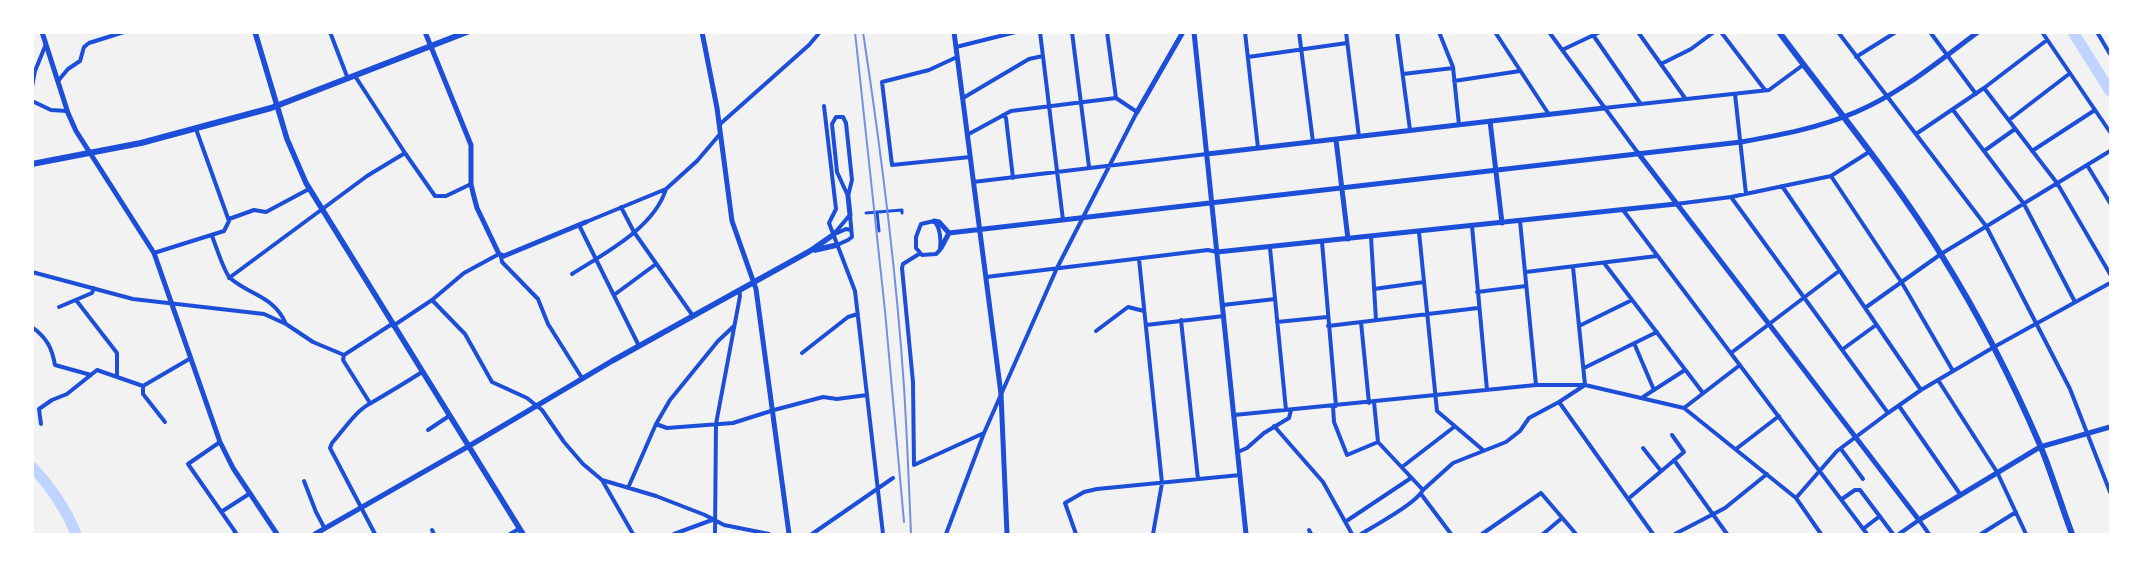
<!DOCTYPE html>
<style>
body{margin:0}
#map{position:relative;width:2143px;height:567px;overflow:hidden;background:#f2f2f2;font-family:Poppins,sans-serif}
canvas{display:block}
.frame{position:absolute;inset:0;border:34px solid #fff;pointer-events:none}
</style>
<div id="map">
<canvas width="2143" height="567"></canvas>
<div class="frame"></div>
</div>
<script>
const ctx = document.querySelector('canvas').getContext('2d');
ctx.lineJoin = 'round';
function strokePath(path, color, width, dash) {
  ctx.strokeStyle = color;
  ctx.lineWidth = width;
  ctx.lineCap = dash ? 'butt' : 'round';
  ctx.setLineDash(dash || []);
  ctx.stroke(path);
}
strokePath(new Path2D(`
 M2073,32l37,59
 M32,467c19,20 34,42 44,67`), '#bfd3fe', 11);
strokePath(new Path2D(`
 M877,212l2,19
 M866,213l36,-3v3`), '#1d4ed8', 3);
strokePath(new Path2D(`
 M330,32l18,47
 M1040,32l23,188
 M1072,32l17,135
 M1107,32l9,66
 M1245,32l13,116
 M1299,32l14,110
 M1346,32l13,105
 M1397,32l13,98
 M1439,32l14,35 6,58
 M1495,32l53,81
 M1549,32l89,121
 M1638,32l47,66
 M1721,32l44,58
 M1838,32l148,194 84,163 40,103
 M1930,32l46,62
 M2042,32l68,100
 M2097,32l13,22
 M1593,35l47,68
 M956,47l60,-15
 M1562,50l38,-18
 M957,57l-28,13 -47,12 10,83 78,-8
 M1248,57l99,-14
 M1856,57l40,-25
 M1661,64l30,-15 23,-17
 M1403,74l50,-6
 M355,76l50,77 30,43h11l25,-12
 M58,81l10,-12 12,-8 4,-14 5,-4 35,-11
 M1454,81l66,-10
 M32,87l3,-16 11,-27
 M1984,88l73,95 53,91
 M1735,94l11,100
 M963,98l66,-39 14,-3
 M32,101l19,9 16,1
 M824,106l12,103 -7,14 26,68 28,243
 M1604,108l165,-18 34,-25
 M1953,110l71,94 51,98
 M1003,115l3,3 7,60
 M836,117h7l3,6 6,57 -4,16 -11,-24 -5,-48z
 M2009,120l60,-46
 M719,125l90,-80 11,-13
 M1916,134l68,-46 63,-48
 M1984,151l31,-22
 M2032,151l63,-41
 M2087,165l23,38
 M1831,176l71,107 51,88
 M973,182l234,-28
 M1782,186l139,204
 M1731,197l157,216
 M1676,204l55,-7 100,-21 38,-24
 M621,207l13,25 59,84
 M1623,210l244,324
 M229,219l25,-9 12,2 43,-23
 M934,221c7,7 7,21 6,29l-4,4 -14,1 -6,-7v-11l5,-13z
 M1520,221l16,164
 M586,222l80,-33 31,-28 23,-27
 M579,225l60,121
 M1472,226l15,164
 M1419,232l18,179 46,39
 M835,234l11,-5 5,1
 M833,235l16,-19
 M212,236c4,10 12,36 18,42 21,18 44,18 56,46
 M1371,237l5,83
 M1322,242l14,164
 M837,245l11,-5 4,-3 -2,-22
 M1270,248l16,162
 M154,253l70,-22 5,-10 -33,-92
 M919,254l-16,10 -1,4 11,114 1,83 70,-32
 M501,256l1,6 36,37 10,25 34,54
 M1139,259l23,224 -9,51
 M1604,263l99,130
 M1573,267l12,118
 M32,272l101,27 131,15 22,10 27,18 31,13 48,-31
 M1526,272l131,-16
 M572,274c33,-21 82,-46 94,-85
 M986,277l222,-27 9,2
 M229,278l138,-102 38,-23
 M1374,289l50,-7
 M1477,292l49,-6
 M614,295l42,-31
 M76,300l41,53v24
 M432,300l33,34 27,48 35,16 15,12 22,32 19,22 19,16 54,16 49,19 19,10 45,9
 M1223,305l52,-6
 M59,307l33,-14 2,-5
 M1865,308l76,-54 169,-103
 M1181,320l17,159
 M1277,322l50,-5
 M1361,322l8,81
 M1146,325l78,-9
 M393,326l39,-26 32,-27 35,-19
 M1328,326l150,-18
 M1579,326l53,-26
 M32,327c15,11 20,21 23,38l36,10
 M1096,331l32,-24 16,4
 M1634,343l20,47
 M1843,349l33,-24
 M802,353l46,-36 10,-3
 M1731,353l108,-82
 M344,355l-1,5 27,43
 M1584,368l73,-36
 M1938,380l59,92 29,62
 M143,386v8l22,28
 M1643,397l42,-27
 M1374,402l4,40 45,48
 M1559,402l94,132
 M1333,406l1,16 13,33 31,-13
 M1899,406l61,88
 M1684,408l56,-43
 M1234,415l302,-30h49l99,23 112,90 25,36
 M41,424l-2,-15 13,-9 15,-6 30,-24 46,16 48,-28
 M656,424l11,4 66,-5 41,-13 49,-13 14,2 30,-4
 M1274,426l49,56 29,52
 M428,430l21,-14
 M220,442l-32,22 48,69 -2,1
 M1643,448l18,23
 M1736,449l43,-33
 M1841,449l22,30
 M1238,452l9,-4 17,-15 25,-15 2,-8
 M1674,460l53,74
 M1402,467l52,-40
 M602,480l31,54
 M304,481l12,31 9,17
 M628,488l28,-64 14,-24 48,-59 16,-15
 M1421,494l30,40
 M1796,498l41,-47 51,-38 33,-23 73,-43 116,-64
 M1628,499l56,-47 -12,-17
 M1842,499l13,-9h5l33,44
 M221,512l28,-18
 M1345,522l66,-44
 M1863,529l17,-13
 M432,530l2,4
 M1309,530l2,4
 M375,534l-45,-86 2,-5c12,-13 23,-32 39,-40 17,-10 34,-20 51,-31
 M510,534l7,-4 4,1
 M674,534l38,-14
 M715,534l1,-110 24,-128 -1,-6
 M812,534l81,-56
 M946,534l38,-101 73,-165 80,-156 -21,-14 -105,13 -44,24
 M1076,534l-11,-31 19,-11 13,-3 143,-14
 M1361,534c15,-9 54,-30 62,-44l30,-27 53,-21 14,-11 9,-13 30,-16 26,-17
 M1482,534l59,-41 35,41
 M1543,534l19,-16
 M1675,534l50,-26 42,-34
 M1899,534l20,-14 10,14
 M1981,534l35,-22`), '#1d4ed8', 4);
strokePath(new Path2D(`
 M42,32l26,81 8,18 78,122 66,189 13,26 44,66
 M425,32l46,113v39l2,9 4,15 22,46 5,2 82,-34
 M702,32l15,76 15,113 24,68 33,245
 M954,32l47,362 6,140
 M1194,32l52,502
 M1137,112l46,-80
 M1490,121l12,102
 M1336,140l12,99
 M1638,153l281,367 121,-73 70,-20
 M1207,154l397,-46
 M848,196l2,19
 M934,221l5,1 10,11
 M949,233l792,-91c39,-7 78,-14 115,-30 45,-19 83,-51 122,-80
 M941,248l8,-15
 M1217,252l459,-48
 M315,534l154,-88`), '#1d4ed8', 5);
strokePath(new Path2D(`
 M255,32l32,107 19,44 217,351
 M815,250l22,-5
 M469,446l143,-85 198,-110 23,-16`), '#1d4ed8', 5.5);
strokePath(new Path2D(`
 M1779,32c55,74 115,146 163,224 38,61 70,124 98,189 12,29 21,60 32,89
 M32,164l109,-21 130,-35 196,-76`), '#1d4ed8', 6);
strokePath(new Path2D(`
 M855,32l30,279 19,211
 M863,32c18,118 33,236 41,355 3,49 5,98 7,147`), '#7290e2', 2);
</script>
